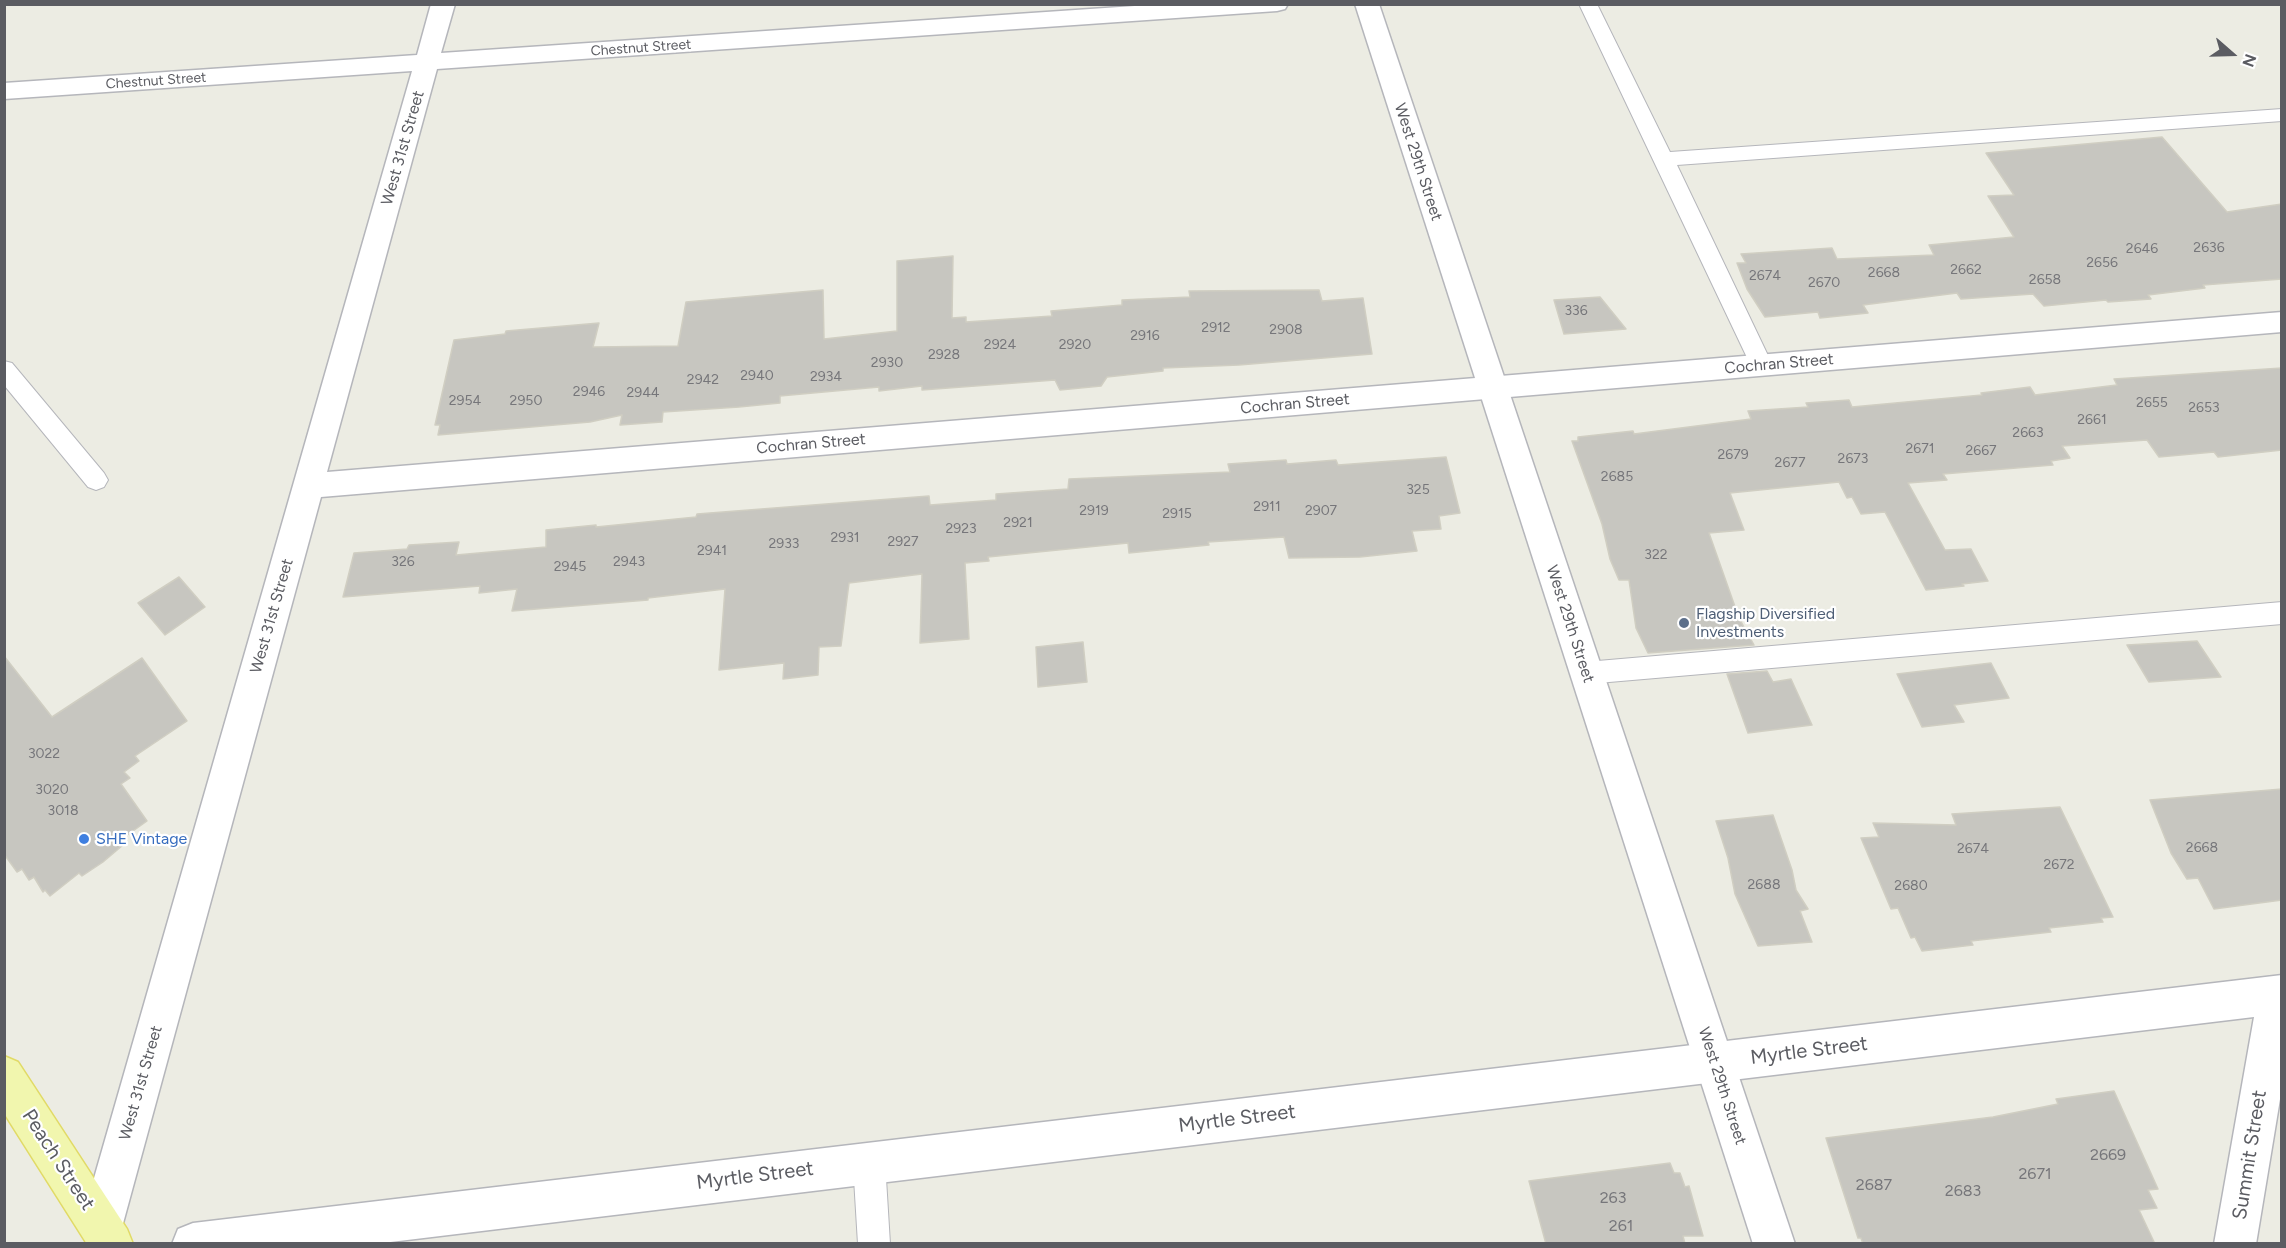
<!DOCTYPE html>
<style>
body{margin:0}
#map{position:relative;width:2286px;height:1248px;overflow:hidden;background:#ecece3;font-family:Figtree,sans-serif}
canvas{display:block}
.frame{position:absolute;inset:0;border:6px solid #5b5c62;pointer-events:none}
.north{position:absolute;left:2202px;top:24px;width:60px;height:60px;-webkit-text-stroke:4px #fff;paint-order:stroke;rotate:110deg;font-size:16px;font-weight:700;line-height:24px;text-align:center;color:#5b5c62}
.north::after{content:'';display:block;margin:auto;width:21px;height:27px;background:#5b5c62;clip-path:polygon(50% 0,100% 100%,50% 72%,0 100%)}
</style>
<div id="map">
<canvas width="2286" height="1248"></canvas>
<div class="frame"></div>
<div class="north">N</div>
</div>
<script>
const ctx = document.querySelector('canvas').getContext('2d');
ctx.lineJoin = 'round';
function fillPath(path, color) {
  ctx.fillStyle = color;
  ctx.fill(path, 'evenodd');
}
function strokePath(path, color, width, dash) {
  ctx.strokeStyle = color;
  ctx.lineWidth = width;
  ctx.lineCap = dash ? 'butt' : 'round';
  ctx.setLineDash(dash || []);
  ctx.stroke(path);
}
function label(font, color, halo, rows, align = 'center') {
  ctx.font = font + ' Figtree,sans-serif';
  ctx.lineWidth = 4.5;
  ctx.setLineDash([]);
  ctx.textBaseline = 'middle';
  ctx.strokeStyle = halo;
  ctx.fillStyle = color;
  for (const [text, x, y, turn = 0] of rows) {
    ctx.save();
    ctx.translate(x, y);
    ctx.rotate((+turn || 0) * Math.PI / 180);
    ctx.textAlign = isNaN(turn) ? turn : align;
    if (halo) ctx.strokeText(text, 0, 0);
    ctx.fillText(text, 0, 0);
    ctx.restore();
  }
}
const building = new Path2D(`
 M2162,137l65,75 55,-8v75l-79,6 2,3 -57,7 3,4 -43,3 -2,-2 -62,6 -11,-12 -72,5 -4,-6 -94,12 5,8 -48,5 -2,-6 -53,5 -18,-28 -10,-26h9l-5,-9 91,-6 5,11 97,-4 -5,-10 85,-8 -26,-41 26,-1 -28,-42z
 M953,256l-1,62 14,-1v5l86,-6 -1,-5 71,-6v-5l68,-3 -1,-6 130,-1 3,11 41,-3 9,56 -133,11 -76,3v3l-56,6 -6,9 -41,4 -5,-10 -133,10v-4l-43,5v-4l-99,9v7l-41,4 -76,5 -1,10 -42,3 2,-10 -32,7 -152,13 2,-10h-5l19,-85 51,-6 1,-3 93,-8 -6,24 85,-1 8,-44 137,-12 1,49 73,-8v-70z
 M1600,297l26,32 -62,5 -10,-34z
 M2282,368v82l-64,7 -4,-5 -55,5 -12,-17 -85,6 8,12 -19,3 2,4 -110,9 4,6 -39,3 37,67 26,-1 17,32 -26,3 2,2 -38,4 -41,-78 -24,2 -9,-17 -5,1 -8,-16 -109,11 14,37 -35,3 30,85 15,27 -106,8 -12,-25 -7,-48h-10l-9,-21 -8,-35 -30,-83h6v-4l55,-6 1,3 117,-15 -3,-8 60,-4 -2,-4 43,-3 3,7 130,-12 -1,-2 49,-6 5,8 82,-10 -3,-6z
 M1446,457l14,56 -21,3 2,13 -29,2 5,20 -57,6 -71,1 -5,-21 -76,5 1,3 -80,8 -1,-10 -140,14 1,4 -24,2 4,76 -49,4 2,-69 -73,9 -8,63 -22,1 -1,28 -35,4 1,-16 -65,7 6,-81 -77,9v2l-136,11 5,-22 -38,4 1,-7 -137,11 11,-44 53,-4 2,-4 50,-3 -3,13 90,-8v-17l50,-5v2l100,-10 1,-3 232,-18 1,9 66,-5v-6l72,-5 1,-10 161,-7 -2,-8 58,-4 1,4 49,-4 2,5z
 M179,577l26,30 -40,28 -27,-32z
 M2197,641l24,36 -72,5 -22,-37z
 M1083,642l4,40 -49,5 -2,-40z
 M4,656l48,61 90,-59 45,63 -52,35 4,5 -15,11 6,6 -9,6 26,37 -28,20 4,4 -20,17 -21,14 -3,-3 -29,23 -5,-6 -2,2 -9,-15 -5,3 -7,-11 -5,3 -13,-18z
 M1991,663l18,35 -55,7 10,17 -42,5 -25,-53z
 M1767,671l6,11 18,-3 21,46 -64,8 -21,-59z
 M2282,789v111l-68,9 -16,-31 -11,1 -16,-26 -21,-53z
 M2060,807l53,110 -12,1 2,4 -54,6 2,4 -80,9 2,4 -51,6 -7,-14 -4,1 -13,-30 -7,1 -30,-71 18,-1 -6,-14 83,2 -4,-11z
 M1773,815l19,55 4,20 12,19 -8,2 12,31 -54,4 -23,-52 -7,-36 -12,-37z
 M2114,1091l44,98 -10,1 9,18 -18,2 16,34h-292l-2,-6h-3l-32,-100 167,-21 65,-13 -2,-5z
 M1670,1163l4,10h6l5,14 4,-1 14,50h-20l2,8h-139l-17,-63z`);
fillPath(building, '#c7c6c0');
strokePath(building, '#d0cec2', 1.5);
const service = new Path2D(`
 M1579,4h18l73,148 612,-43v12l-605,44 96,201 -3,6 -8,2 -8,-2 -3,-6z
 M4,361l8,2 92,110 4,7 -4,7 -8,3 -8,-3 -84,-102z
 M2282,602v22l-696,60 -9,-3 -4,-8 4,-8 9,-3z
 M869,1146l11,5 5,11 5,82h-32l-5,-82 5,-11z`);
const minor = new Path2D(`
 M431,4h24l-14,49 723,-49h124l-3,5 -8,2 -840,58 -110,403 1955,-160v20l-1961,165 -199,730 -6,15 -26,2 -4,-2 -6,-15 332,-1156 -408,28v-16l413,-28z
 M2282,975v112l-26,157h-42l40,-227 -1880,227h-202l6,-15 15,-6z`);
const tertiary = new Path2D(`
 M1355,4h24l416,1240h-42z`);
const primary = new Path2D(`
 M4,1056l14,6 109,167 6,15h-46l-83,-131z`);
strokePath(service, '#b5b6bb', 2);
strokePath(minor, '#b5b6bb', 3);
strokePath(tertiary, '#b5b6bb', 3);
strokePath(primary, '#e1da66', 3);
fillPath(service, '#fff');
fillPath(minor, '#fff');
fillPath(tertiary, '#fff');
fillPath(primary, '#f1f6ae');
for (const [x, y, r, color] of [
 [1684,623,6,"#5c6f8a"],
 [84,839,6,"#3f7fe0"]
]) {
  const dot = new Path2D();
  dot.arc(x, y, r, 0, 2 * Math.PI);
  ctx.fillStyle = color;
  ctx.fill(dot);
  strokePath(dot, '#fff', 2);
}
label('14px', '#5b5c62', '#fff', [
 ["Chestnut Street",641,48,-4],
 ["Chestnut Street",156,81,-4]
]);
label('14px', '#76767a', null, [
 ["2636",2209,248],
 ["2646",2142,249],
 ["2656",2102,263],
 ["2662",1966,270],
 ["2668",1884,273],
 ["2674",1765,276],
 ["2658",2045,280],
 ["2670",1824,283],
 ["336",1576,311],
 ["2912",1216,328],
 ["2908",1286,330],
 ["2916",1145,336],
 ["2924",1000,345],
 ["2920",1075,345],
 ["2928",944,355],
 ["2930",887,363],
 ["2940",757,376],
 ["2934",826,377],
 ["2942",703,380],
 ["2946",589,392],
 ["2944",643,393],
 ["2954",465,401],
 ["2950",526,401],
 ["2655",2152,403],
 ["2653",2204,408],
 ["2661",2092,420],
 ["2663",2028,433],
 ["2671",1920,449],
 ["2667",1981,451],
 ["2679",1733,455],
 ["2673",1853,459],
 ["2677",1790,463],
 ["2685",1617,477],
 ["325",1418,490],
 ["2911",1267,507],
 ["2919",1094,511],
 ["2907",1321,511],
 ["2915",1177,514],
 ["2921",1018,523],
 ["2923",961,529],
 ["2931",845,538],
 ["2927",903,542],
 ["2933",784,544],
 ["2941",712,551],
 ["322",1656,555],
 ["326",403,562],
 ["2943",629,562],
 ["2945",570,567],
 ["3022",44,754],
 ["3020",52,790],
 ["3018",63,811],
 ["2668",2202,848],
 ["2674",1973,849],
 ["2672",2059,865],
 ["2688",1764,885],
 ["2680",1911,886]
]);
label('16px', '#5b5c62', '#fff', [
 ["West 31st Street",403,148,-74],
 ["West 29th Street",1418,162,72],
 ["Cochran Street",1779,364,-5],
 ["Cochran Street",1295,404,-5],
 ["Cochran Street",811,444,-5],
 ["West 31st Street",272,616,-74],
 ["West 29th Street",1570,624,72],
 ["West 31st Street",141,1083,-74],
 ["West 29th Street",1722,1086,72]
]);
label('16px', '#4e5e75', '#fff', [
 ["Flagship Diversified",1696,614],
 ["Investments",1696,632]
], 'left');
label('16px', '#366cbe', '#fff', [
 ["SHE Vintage",96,839]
], 'left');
label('16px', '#76767a', null, [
 ["2669",2108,1155],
 ["2671",2035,1174],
 ["2687",1874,1185],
 ["2683",1963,1191],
 ["263",1613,1198],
 ["261",1621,1226]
]);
label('20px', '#5b5c62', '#fff', [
 ["Myrtle Street",1809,1051,-7],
 ["Myrtle Street",1237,1119,-7],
 ["Summit Street",2250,1155,-81],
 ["Peach Street",58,1160,57],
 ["Myrtle Street",755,1176,-7]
]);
</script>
